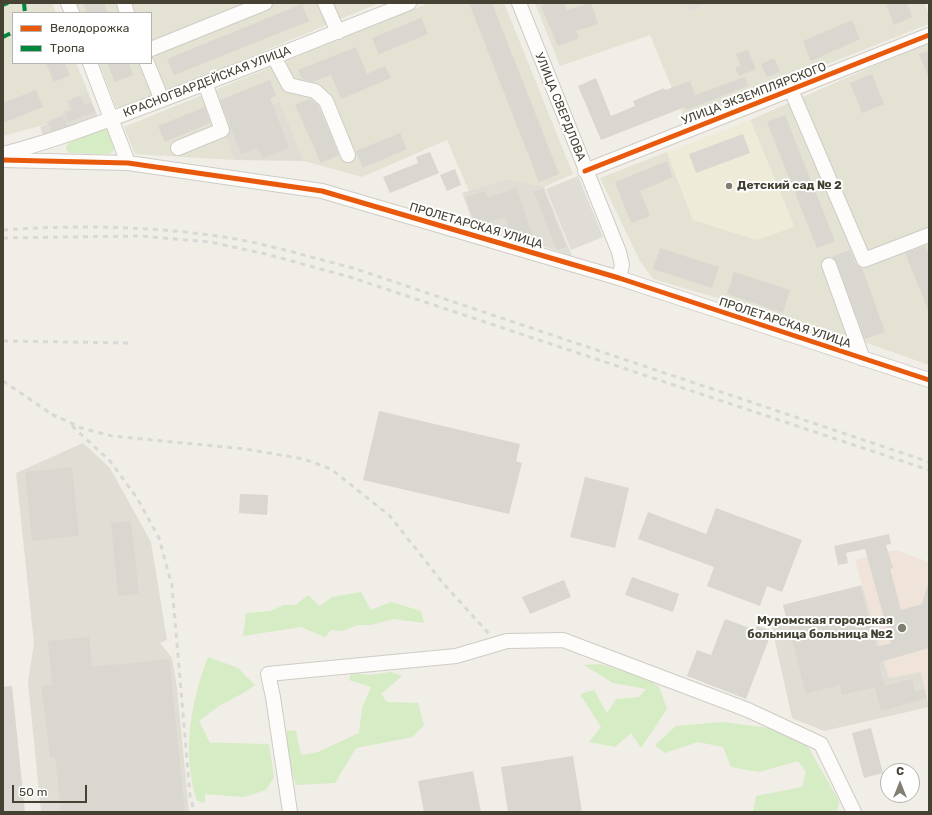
<!DOCTYPE html>
<meta charset="utf-8">
<style>
body{margin:0}
#map{position:relative;width:932px;height:815px;overflow:hidden;background:#f0eee6;font-family:Rubik,sans-serif}
canvas{display:block}
.frame{position:absolute;inset:0;border:4px solid #454233;pointer-events:none}
.legend{position:absolute;left:12px;top:12px;width:140px;height:52px;box-sizing:border-box;background:#fff;border:1px solid #b5b3ad;margin:0;padding:5px 7px;list-style:none;font-size:12px;color:#454233}
.legend li{display:flex;align-items:center;gap:8px;height:20px}
.legend b{width:20px;border:1px solid #b5b3ad}
.north{position:absolute;left:880px;top:763px;width:40px;height:40px;box-sizing:border-box;background:#fff;border:1px solid #b5b3ad;border-radius:50%;rotate:0deg;font-size:11px;font-weight:700;line-height:16px;text-align:center;color:#454233}
.north::after{content:'';display:block;margin:auto;width:14px;height:18px;background:#817e72;clip-path:polygon(50% 0,100% 100%,50% 72%,0 100%)}
.scale{position:absolute;left:12px;top:785px;width:75px;height:18px;box-sizing:border-box;border:2px solid #454233;border-top:0;padding-left:5px;font-size:12px;line-height:14px;white-space:nowrap;color:#454233;-webkit-text-stroke:3px #fff;paint-order:stroke}
</style>
<div id="map">
<canvas width="932" height="815"></canvas>
<div class="frame"></div>
<ul class="legend">
<li><b style="height:5px;background:#e8590c"></b>Велодорожка</li>
<li><b style="height:5px;background:#00873e"></b>Тропа</li>
</ul>
<div class="north">С</div>
<div class="scale">50 m</div>
</div>
<script>
const ctx = document.querySelector('canvas').getContext('2d');
ctx.lineJoin = 'round';
function fillPath(path, color) {
  ctx.fillStyle = color;
  ctx.fill(path, 'evenodd');
}
function strokePath(path, color, width, dash) {
  ctx.strokeStyle = color;
  ctx.lineWidth = width;
  ctx.lineCap = dash ? 'butt' : 'round';
  ctx.setLineDash(dash || []);
  ctx.stroke(path);
}
function label(font, color, halo, rows, align = 'center') {
  ctx.font = font + ' Rubik,sans-serif';
  ctx.lineWidth = 4;
  ctx.setLineDash([]);
  ctx.textBaseline = 'middle';
  ctx.strokeStyle = halo;
  ctx.fillStyle = color;
  for (const [text, x, y, turn = 0] of rows) {
    ctx.save();
    ctx.translate(x, y);
    ctx.rotate((+turn || 0) * Math.PI / 180);
    ctx.textAlign = isNaN(turn) ? turn : align;
    if (halo) ctx.strokeText(text, 0, 0);
    ctx.fillText(text, 0, 0);
    ctx.restore();
  }
}
fillPath(new Path2D(`
 M3,3h49l4,10h-43v50h63l12,29 -21,8 3,9 -7,5 -17,7 1,3 -44,12z
 M76,3h303l-261,109 -19,-49h52v-50h-71z
 M429,3h75l69,171 -29,13 -37,-8 -38,12 -22,-51 -85,37 -58,-16 -24,-59 -58,24 12,34 -99,-6 -11,-27z
 M535,3h150l4,9 20,-9h215l5,12v9l-244,96 -35,-85 -90,31z
 M929,42v323l-82,-29 -194,-57 -13,-18 -40,-83 67,-26 26,68 101,6 -44,-106z`), '#e4e2d3');
fillPath(new Path2D(`
 M88,92l10,25 -54,21 -4,-11 7,-3 -1,-3 17,-7 -1,-2 7,-3 -3,-9z
 M280,102l24,59 -70,-1 -12,-34z
 M507,179l37,8 28,69 -99,-34 -11,-29z
 M83,443l27,25 41,74 16,98 -7,3 12,15 5,30 12,124h-148l-13,-130 6,-39 -18,-170z
 M862,585l27,93 32,-7 8,36 -105,24 -32,-13 -21,-95 16,-4 -4,-14z`), '#e0ddd5');
fillPath(new Path2D(`
 M750,120l44,107 -37,13 -64,-20 -26,-68z`), '#eeecd8');
fillPath(new Path2D(`
 M895,550l34,12v140l-8,-30 -32,6 -34,-118z`), '#f0e3da');
fillPath(new Path2D(`
 M101,129l9,1 4,13v7l-4,4 -41,-1 -3,-5 2,-5z
 M361,592l10,18 20,-8 30,9 3,12 -31,-4 -22,6h-14l-14,6 -12,-1 -6,7 -24,-10 -58,9 3,-23 24,-2 14,-6h12l12,-10 12,11 12,-9z
 M208,657l30,11 17,17 -10,7 -26,14 -20,15 11,22c20,-1 39,1 59,1l5,33 -8,13 -22,7 -39,-3v9l-8,-2c-15,-48 -7,-97 11,-144z
 M600,664l48,15 11,8 8,22 -26,39 -10,-15 -16,14 -26,-5 12,-15 -21,-33 14,-4 13,23 9,-14 23,-2 7,-8 -33,-6 -29,-18z
 M391,672l11,4 -21,18 6,8 31,1 6,22 -11,12 -57,11 -21,35 -39,2 -9,-29v-26l9,1 5,24 17,-3 41,-19 3,-25 9,-21 -22,-7 2,-7 18,2z
 M722,722l47,6 38,17 32,56 -2,11h-84l3,-16 46,-9 4,-15 -8,-11 -39,11 -28,-5 -8,-20 -25,-5 -33,11 -10,-8 21,-19z`), '#d5ecc4');
fillPath(new Path2D(`
 M685,3h24l-20,9z
 M578,176l25,61 -32,13 -25,-61z`), '#dfddd6');
fillPath(new Path2D(`
 M83,3h21l4,10h-21z
 M469,3h23l67,171 -20,8z
 M550,3h14l3,7 24,-7 7,21 -22,7 3,7 -21,8 -17,-40z
 M886,3h21l5,14 -18,8z
 M302,4l7,17 -135,54 -7,-16z
 M421,18l7,16 -49,20 -7,-16z
 M852,20l8,19 -49,22 -8,-20z
 M356,47l11,27 18,-8 6,12 -50,21 -10,-24 -18,7 -11,-3 -4,-9z
 M748,50l8,19 -17,7 -4,-8 6,-2 -5,-12z
 M929,51v27l-10,-24z
 M774,58l6,14 -13,5 -6,-13z
 M46,63h19l5,12 -16,7z
 M107,63h22l4,12 -18,7z
 M872,74l12,30 -22,9 -12,-30z
 M745,77l3,9 -62,24 -1,-3 -84,33 -23,-54 18,-8 15,38 24,-10 -2,-5 31,-13 1,2 25,-9 5,14z
 M270,80l6,16 -6,2 19,50 -27,11 -4,-11 -17,6 -21,-54z
 M36,90l7,17 -40,16v-20z
 M80,96l4,9 7,-3 4,10 -27,10 -4,-8 8,-4 -3,-9z
 M310,99l8,6 21,50 -18,8 -26,-58z
 M205,107l5,16 -45,19 -7,-16z
 M785,115l50,126 -18,7 -50,-126z
 M63,116l4,10 -15,5 -4,-9z
 M400,133l7,16 -44,19 -7,-17z
 M743,134l7,19 -54,20 -7,-19z
 M430,152l9,21 -49,20 -7,-16 35,-14 -2,-6z
 M667,161l6,16 -33,14 10,25 -19,7 -16,-41z
 M455,169l6,16 -14,6 -7,-16z
 M516,188l18,50 -9,3 -3,-11 -11,4 -6,-17 -22,7 -1,-5 -9,2 -7,-24 19,-6 2,7z
 M543,189l23,58 -9,3 -23,-58z
 M925,246l4,9v57l-24,-59z
 M660,248l59,19 -7,21 -59,-19z
 M850,250l6,14 6,4 23,64 -20,7 -32,-83z
 M734,272l56,18 -7,23 -56,-19z
 M379,411l141,33 -4,17 6,2 -13,51 -146,-34z
 M72,467l7,69 -47,5 -7,-69z
 M585,477l44,11 -14,60 -45,-11z
 M240,494l28,1 -1,20 -28,-2z
 M716,508l86,32 -20,52 -15,-6 -7,20 -53,-20 7,-19 -76,-28 10,-27 58,22z
 M131,521l8,73 -21,2 -7,-73z
 M889,534l2,10 -5,1 7,23 -3,1 11,41 21,-6 5,-17h2v61l-49,14v8l5,16 27,-7 3,12 10,-2 2,9 -46,13 -6,-24 -33,8 -2,-10 -34,9 -23,-89 77,-19 16,61 15,-4 -26,-94 -19,4 2,10 -10,2 -4,-19z
 M632,577l47,17 -6,18 -48,-17z
 M564,580l7,17 -41,17 -8,-17z
 M725,619l30,11 2,-4 15,5 -26,68 -59,-23 10,-26 14,5z
 M89,637l3,30 77,-8 16,153h-124l-6,-55h-5l-9,-71 11,-1 -4,-44z
 M12,686l13,126h-22v-125z
 M871,728l12,45 -19,5 -12,-45z
 M573,756l9,56h-74l-7,-45z
 M473,771l8,41h-57l-6,-31z`), '#d9d7cf');
const minor = new Path2D(`
 M68,3l4,10
 M124,3l3,10
 M325,3l13,29
 M519,3l100,249 3,13 -3,13
 M151,49l114,-46
 M274,57l15,28 26,6 11,10 22,54
 M90,63l38,100
 M147,63l15,37
 M791,90l73,170 65,-25
 M178,148l44,-18 -17,-47
 M3,154c58,-15 113,-37 169,-58 79,-30 158,-61 237,-93
 M3,160l125,3 194,28 297,87 310,102
 M585,171l344,-136
 M829,265l34,94
 M290,812l-17,-115 -5,-23 188,-18 51,-15 56,-1 185,70 73,34 33,68`);
strokePath(minor, '#ceccc4', 16);
strokePath(minor, '#fdfcfb', 14);
strokePath(new Path2D(`
 M3,230c69,-5 139,-4 207,5 48,6 96,21 143,33l576,194
 M3,238l136,-2 71,6 56,12 84,23 579,193
 M3,341l126,2
 M3,381l53,36
 M52,414l29,14 31,8 133,13 59,10 27,10 59,47 52,66 49,54
 M72,426l38,35 27,37 22,40 13,48 18,209 4,17`), '#d8d8d7', 3, [5, 5]);
strokePath(new Path2D(`
 M24,3l1,10
 M3,5l5,-2
 M3,37l10,-5`), '#00873e', 4, [8, 4]);
strokePath(new Path2D(`
 M3,160l125,3 194,28 297,87 310,102
 M585,171l344,-136`), '#e8590c', 5);
for (const [x, y, r, color] of [
 [729,186,4,"#817e72"],
 [902,628,5,"#817e72"]
]) {
  const dot = new Path2D();
  dot.arc(x, y, r, 0, 2 * Math.PI);
  ctx.fillStyle = color;
  ctx.fill(dot);
  strokePath(dot, '#fff', 1.5);
}
label('12px', '#454233', '#fff', [
 ["КРАСНОГВАРДЕЙСКАЯ УЛИЦА",207,82,-21],
 ["УЛИЦА ЭКЗЕМПЛЯРСКОГО",754,94,-21],
 ["УЛИЦА СВЕРДЛОВА",560,107,68],
 ["ПРОЛЕТАРСКАЯ УЛИЦА",476,226,16],
 ["ПРОЛЕТАРСКАЯ УЛИЦА",785,323,18]
]);
label('bold 12px', '#454233', '#fff', [
 ["Детский сад № 2",737,186],
 ["Муромская городская",893,621,"right"],
 ["больница больница №2",893,635,"right"]
], 'left');
</script>
